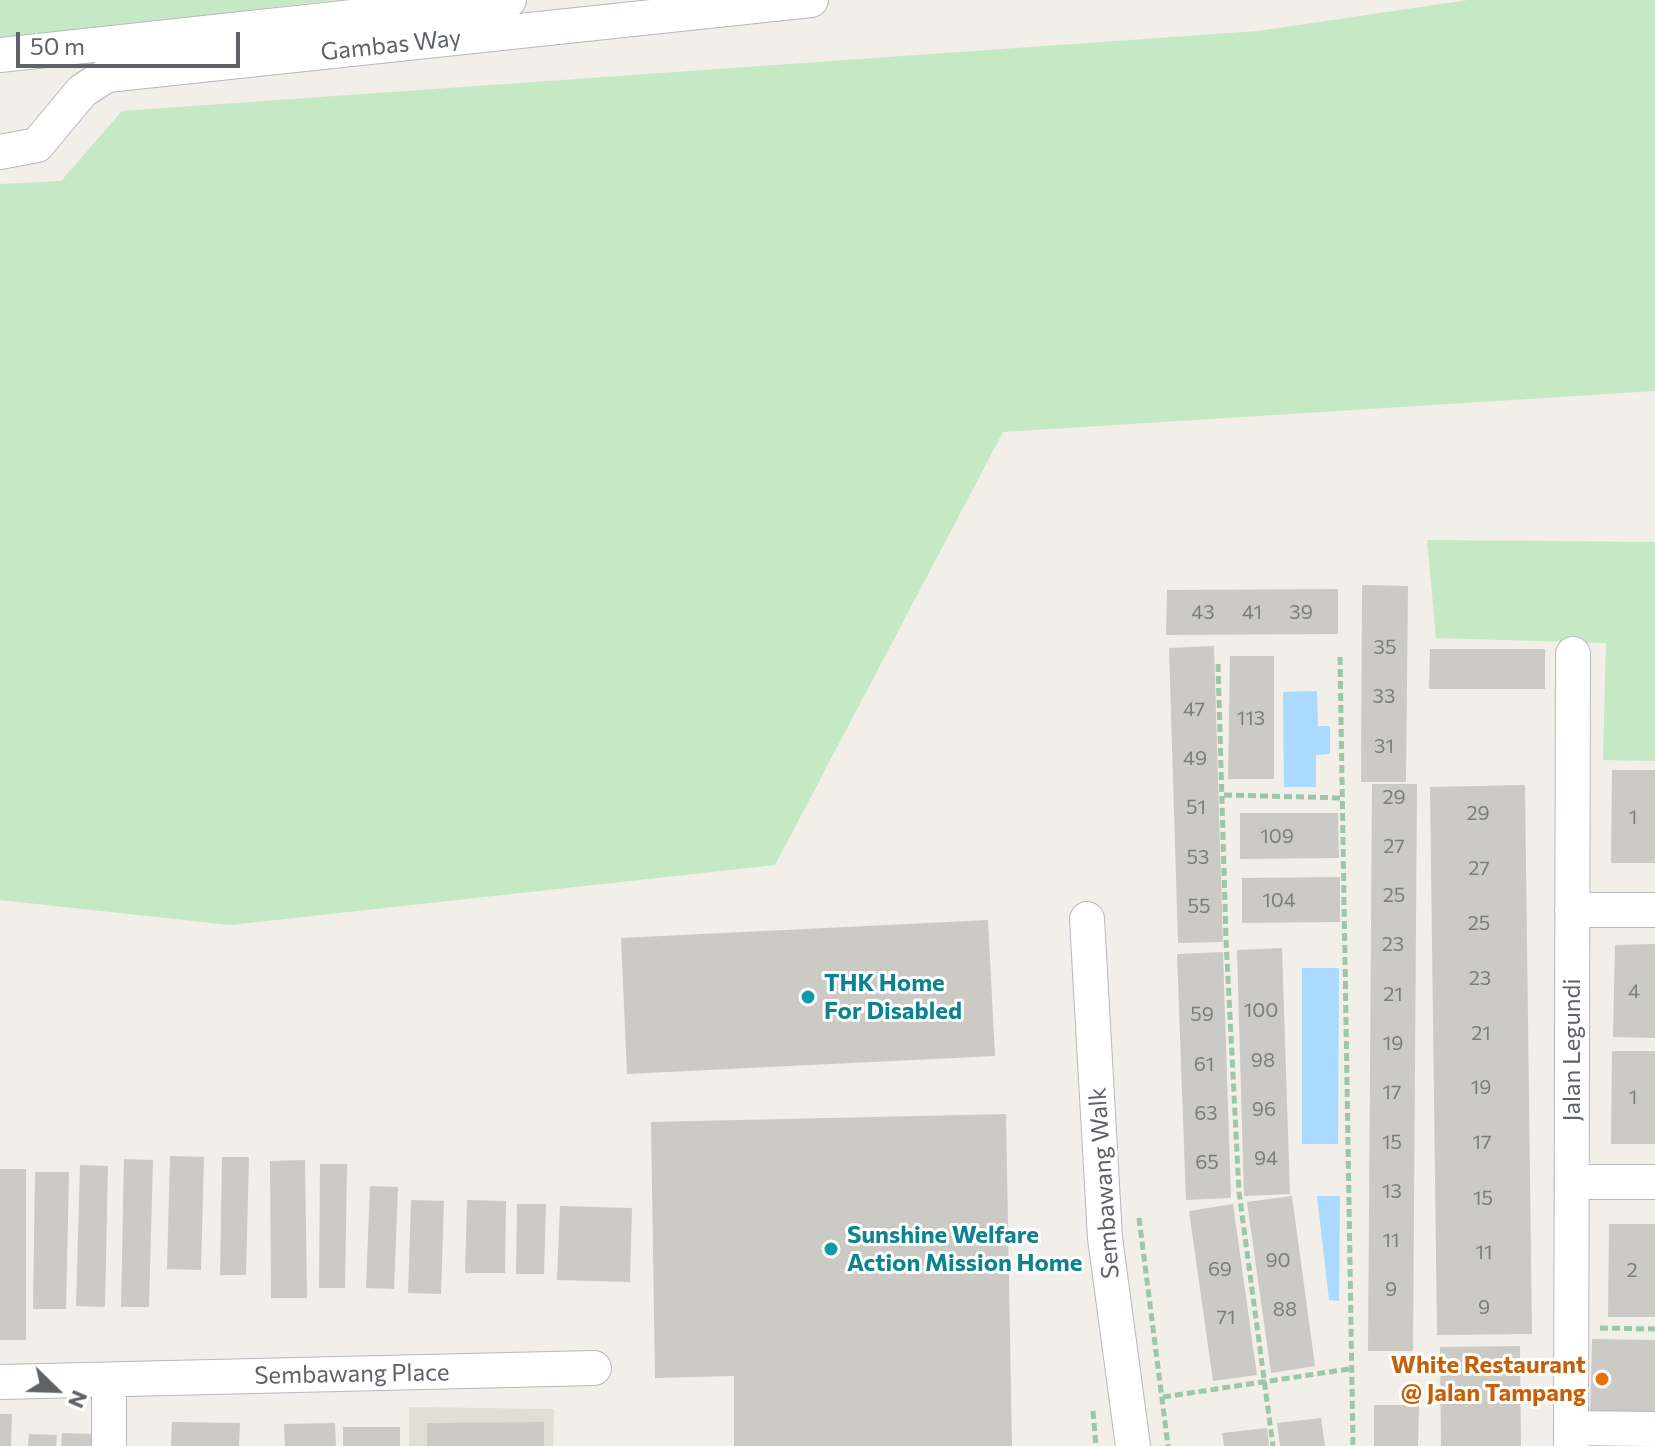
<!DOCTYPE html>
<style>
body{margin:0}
#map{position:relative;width:1655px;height:1446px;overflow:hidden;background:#f1efe8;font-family:Commissioner,sans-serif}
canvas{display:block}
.north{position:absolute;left:16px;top:1350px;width:80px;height:80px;-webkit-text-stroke:6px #fff;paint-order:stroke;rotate:113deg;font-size:22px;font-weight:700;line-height:32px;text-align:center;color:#5f6368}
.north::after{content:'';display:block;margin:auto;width:28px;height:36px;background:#5f6368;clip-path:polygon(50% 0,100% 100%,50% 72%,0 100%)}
.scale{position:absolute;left:16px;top:32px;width:224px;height:36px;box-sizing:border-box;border:4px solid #5f6368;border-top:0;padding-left:10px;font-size:24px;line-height:28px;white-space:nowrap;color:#5f6368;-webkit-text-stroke:6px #fff;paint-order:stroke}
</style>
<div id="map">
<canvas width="1655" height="1446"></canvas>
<div class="north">N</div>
<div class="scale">50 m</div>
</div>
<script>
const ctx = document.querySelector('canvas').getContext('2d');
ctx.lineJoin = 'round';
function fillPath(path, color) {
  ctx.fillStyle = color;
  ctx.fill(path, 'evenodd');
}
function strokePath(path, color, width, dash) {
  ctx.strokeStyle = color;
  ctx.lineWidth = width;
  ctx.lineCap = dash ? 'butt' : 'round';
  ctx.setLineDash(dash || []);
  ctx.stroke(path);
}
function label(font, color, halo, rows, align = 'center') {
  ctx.font = font + ' Commissioner,sans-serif';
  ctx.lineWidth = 6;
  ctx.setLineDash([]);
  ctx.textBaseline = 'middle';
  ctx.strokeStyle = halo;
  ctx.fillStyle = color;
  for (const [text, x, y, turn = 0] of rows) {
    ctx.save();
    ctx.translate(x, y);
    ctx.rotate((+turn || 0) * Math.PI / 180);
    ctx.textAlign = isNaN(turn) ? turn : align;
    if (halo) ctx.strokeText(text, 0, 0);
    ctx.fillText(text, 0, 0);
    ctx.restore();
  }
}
fillPath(new Path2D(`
 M409,1407l145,2 -1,37h-144z`), '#e1ded6');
fillPath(new Path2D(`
 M0,0h335l-335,39z
 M1468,0h187v391l-652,41 -228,433 -545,60 -230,-25v-716l61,-3 61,-70 1136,-80z
 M1427,540l228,2v219l-52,-1 3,-117 -170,-5z`), '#c5e8c5');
fillPath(new Path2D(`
 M1317,691l1,35h12v28l-14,1v32h-32l-1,-95z
 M1302,968h37l-1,176h-36z
 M1317,1196h23l-1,105 -10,-1z`), '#aadaff');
fillPath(new Path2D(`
 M1362,585l46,1 -2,196h-45z
 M1338,589v45l-172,1 1,-45z
 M1214,646l9,296 -45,1 -9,-295z
 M1430,649h115v40h-116z
 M1230,656h44v123h-46z
 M1612,770h43v93h-44z
 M1372,784h45l-4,567h-45z
 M1525,785l7,549 -95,1 -7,-548z
 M1240,813h98l1,45 -99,1z
 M1340,877v45l-98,1v-45z
 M988,920l7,136 -368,18 -6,-136z
 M1655,944v94l-42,-1 2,-92z
 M1282,948l8,246 -46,2 -7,-246z
 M1223,952l8,246 -45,2 -9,-246z
 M1612,1051h43v93h-44z
 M1006,1114l6,332h-278v-70l-79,2 -4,-256z
 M170,1156l34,1 -3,113 -34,-1z
 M222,1157h27l-3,118h-26z
 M124,1159l29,1 -4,147h-28z
 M305,1160l2,138h-36l-1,-137z
 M320,1164h27l-2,124h-26z
 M80,1165l28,1 -3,141 -29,-1z
 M0,1169h26v171h-26z
 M35,1172h34l-3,137h-33z
 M370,1186l28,1 -4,102 -28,-1z
 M1292,1196l23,170 -44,7 -24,-171z
 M411,1200l33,1 -3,93 -33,-1z
 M467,1200l39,1 -1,72h-40z
 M517,1204h29l-2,70h-28z
 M1233,1204l24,171 -44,6 -24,-170z
 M560,1206l72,2 -2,74 -73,-2z
 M1609,1224h46v93h-47z
 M1592,1339l63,1v78h-65z
 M1520,1346l1,100h-80l-1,-99z
 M1374,1405h45l-1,41h-44z
 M0,1414h12l-1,32h-11z
 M1321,1418l4,28h-45l-3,-23z
 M172,1422l68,1 -1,23h-68z
 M544,1422v24h-117v-23z
 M335,1423l1,23h-51l-1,-22z
 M343,1427h57v19h-57z
 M1267,1428l2,18h-45l-2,-13z
 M62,1433l30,1 -1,12h-30z
 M29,1434l28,1 -1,11h-28z`), '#cccac5');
const minor = new Path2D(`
 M0,55l509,-55
 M0,152l37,-7 45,-54 25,-16 704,-75
 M1572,910h83
 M1087,919l18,319 28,208
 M1572,1182h83
 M0,1382l594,-14
 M1571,1428l84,1
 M109,1446v-66
 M1571,1446l2,-792`);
strokePath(minor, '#b5b8bc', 36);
strokePath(new Path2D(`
 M1340,657l13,789
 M1218,664l8,275 13,253 34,254
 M1224,795l119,3
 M1139,1218l29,228
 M1600,1328l55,1
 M1163,1397l186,-28
 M1093,1411l3,35`), '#9cc7a9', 5, [8, 4]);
strokePath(minor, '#fff', 34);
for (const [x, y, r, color] of [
 [808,997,8,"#0f9aa8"],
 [831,1249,8,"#0f9aa8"],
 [1602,1379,8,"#e8710a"]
]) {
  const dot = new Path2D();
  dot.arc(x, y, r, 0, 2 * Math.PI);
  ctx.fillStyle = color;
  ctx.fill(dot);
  strokePath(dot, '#fff', 3);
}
label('20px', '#7a7d7f', null, [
 ["43",1203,612],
 ["41",1252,612],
 ["39",1301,612],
 ["35",1385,647],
 ["33",1384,696],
 ["47",1194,709],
 ["113",1251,718],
 ["31",1384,746],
 ["49",1195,758],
 ["29",1394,797],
 ["51",1196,807],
 ["29",1478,813],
 ["1",1633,817],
 ["109",1277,836],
 ["27",1394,846],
 ["53",1198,857],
 ["27",1479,868],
 ["25",1394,895],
 ["104",1279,900],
 ["55",1199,906],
 ["25",1479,923],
 ["23",1393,944],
 ["23",1480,978],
 ["4",1634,991],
 ["21",1393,994],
 ["100",1261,1010],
 ["59",1202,1014],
 ["21",1481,1033],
 ["19",1393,1043],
 ["98",1263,1060],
 ["61",1204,1064],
 ["19",1481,1087],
 ["17",1392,1092],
 ["1",1633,1097],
 ["96",1264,1109],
 ["63",1206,1113],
 ["15",1392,1142],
 ["17",1482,1142],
 ["94",1266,1158],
 ["65",1207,1162],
 ["13",1392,1191],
 ["15",1483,1198],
 ["11",1391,1240],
 ["11",1484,1252],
 ["90",1278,1260],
 ["69",1220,1269],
 ["2",1632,1270],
 ["9",1391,1289],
 ["9",1484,1307],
 ["88",1285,1309],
 ["71",1226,1317]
]);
label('24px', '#5f6368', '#fff', [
 ["Gambas Way",391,45,-6],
 ["Jalan Legundi",1572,1050,-90],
 ["Sembawang Walk",1104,1183,-94],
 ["Sembawang Place",352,1374,-1]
]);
label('bold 24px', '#0d838f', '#fff', [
 ["THK Home",824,983],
 ["For Disabled",824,1011],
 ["Sunshine Welfare",847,1235],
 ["Action Mission Home",847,1263]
], 'left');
label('bold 24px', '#c56008', '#fff', [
 ["White Restaurant",1586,1365],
 ["@ Jalan Tampang",1586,1393]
], 'right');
</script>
